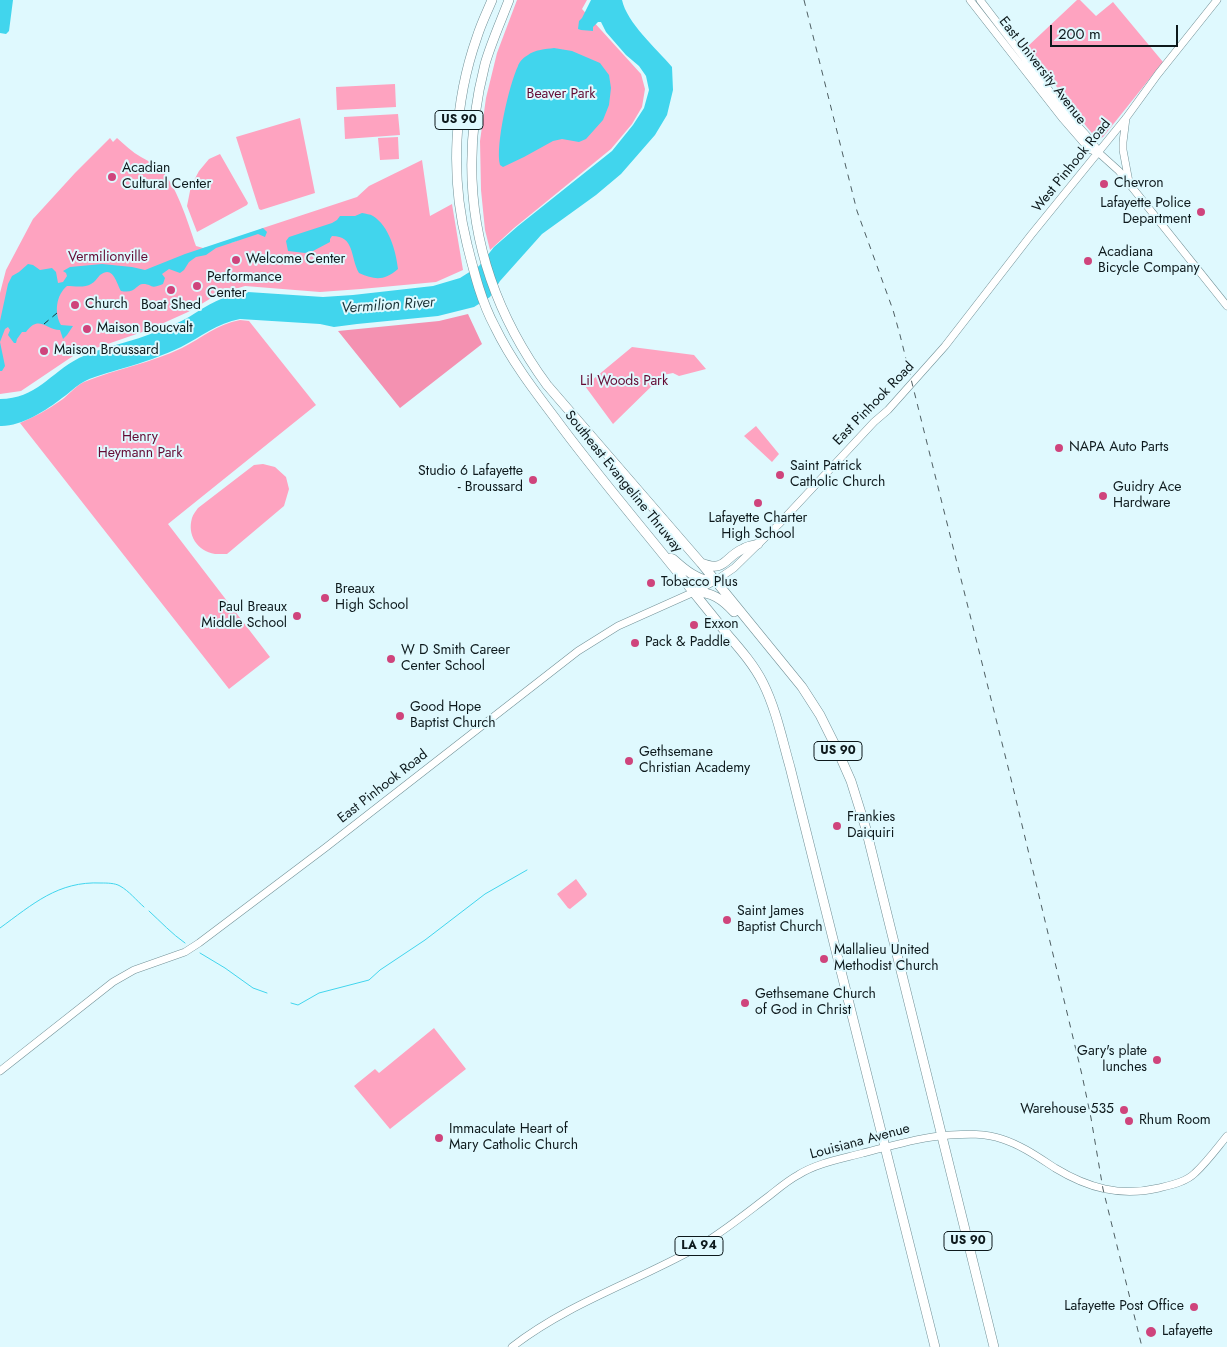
<!DOCTYPE html>
<style>
body{margin:0}
#map{position:relative;width:1227px;height:1347px;overflow:hidden;background:#dff9fe;font-family:Jost,sans-serif}
canvas{display:block}
.scale{position:absolute;left:1050px;top:25px;width:128px;height:22px;box-sizing:border-box;border:2px solid #0d191c;border-top:0;padding-left:6px;font-size:15px;line-height:18px;white-space:nowrap;color:#0d191c;-webkit-text-stroke:4px #dff9fe;paint-order:stroke}
</style>
<div id="map">
<canvas width="1227" height="1347"></canvas>
<div class="scale">200 m</div>
</div>
<script>
const ctx = document.querySelector('canvas').getContext('2d');
ctx.lineJoin = 'round';
function fillPath(path, color) {
  ctx.fillStyle = color;
  ctx.fill(path, 'evenodd');
}
function strokePath(path, color, width, dash) {
  ctx.strokeStyle = color;
  ctx.lineWidth = width;
  ctx.lineCap = dash ? 'butt' : 'round';
  ctx.setLineDash(dash || []);
  ctx.stroke(path);
}
function label(font, color, halo, rows, align = 'center') {
  ctx.font = font + ' Jost,sans-serif';
  ctx.lineWidth = 4;
  ctx.setLineDash([]);
  ctx.textBaseline = 'middle';
  ctx.strokeStyle = halo;
  ctx.fillStyle = color;
  for (const [text, x, y, turn = 0] of rows) {
    ctx.save();
    ctx.translate(x, y);
    ctx.rotate((+turn || 0) * Math.PI / 180);
    ctx.textAlign = isNaN(turn) ? turn : align;
    if (halo) ctx.strokeText(text, 0, 0);
    ctx.fillText(text, 0, 0);
    ctx.restore();
  }
}
fillPath(new Path2D(`
 M517,0h70l-5,9 59,65 4,15 -3,18 -10,17 -21,25 -97,79 -24,22 -5,-20 -4,-40 -1,-49 6,-43 11,-45z
 M1077,0h3l16,16 17,-14 50,60 -60,75 -4,2 -3,-1 -10,-12 -59,-79z
 M395,84l1,23 -59,3 -1,-23z
 M398,114l2,21 -55,4 -1,-22z
 M300,118l15,75 -54,17 -2,-1 -23,-72z
 M398,137l1,22 -19,1 -2,-22z
 M110,138l3,4 4,-4c8,7 15,14 24,19 5,3 12,6 17,10 18,15 30,56 38,79l7,2 31,-6 29,-14 94,-31 12,-11 53,-26 8,56 22,-12 11,66 -27,12 -75,7 -41,3 -75,-6 -27,8 -30,18 -40,18 -75,26 -52,35 -21,3v-101l6,-23 27,-51 42,-46z
 M220,154l28,49 -1,2 -50,27 -10,-26 4,-20 8,-15 10,-12z
 M240,320l9,1 67,84 -148,119 102,133 -41,32 -209,-266c14,-6 27,-13 40,-22 8,-5 15,-15 24,-19 32,-13 67,-19 98,-34 20,-10 35,-24 58,-28z
 M632,347l62,8 12,14 -27,7 -6,-3 -10,2 -50,49 -28,-38z
 M756,426l23,28 -7,8 -28,-26z
 M263,464l12,3 11,10 3,12 -5,17 -57,48c-4,0 -9,0 -12,0 -18,-3 -28,-19 -23,-36 1,-4 4,-7 6,-10l56,-43z
 M576,879l11,15 -1,2 -16,13 -2,-1 -11,-14z
 M434,1028l32,41 -76,60 -36,-43 21,-17 4,4z`), '#fea3c0');
fillPath(new Path2D(`
 M468,314l14,30 -82,64 -62,-77 101,-10z`), '#f491b1');
fillPath(new Path2D(`
 M0,0h13l-4,31 -3,3 -6,-1z
 M591,0h31c5,23 34,48 50,67l1,23 -6,25 -12,20 -34,39 -25,21 -54,39 -42,47 -10,16 -16,10 -36,9 -81,8 -23,3 -14,-3 -80,-5c-23,4 -39,18 -59,28 -17,8 -39,16 -57,21 -13,4 -34,9 -44,16 -6,4 -12,10 -18,14 -15,12 -42,29 -62,28v-27c36,0 50,-26 79,-41 25,-12 54,-16 79,-27 11,-4 22,-9 31,-14 19,-12 36,-23 59,-25l75,5 30,-2 80,-9 27,-8 19,-12 15,-19 24,-21 94,-75 21,-26 11,-17 5,-18 -3,-14 -7,-10 -13,-11 -20,-23 -5,-10h-3l-5,5v4l-12,-1 -3,-1 1,-8 3,-3z
 M554,48l18,3 28,12 9,12 2,13 -2,17 -6,15 -17,19 -7,3 -17,-3 -9,2 -29,16 -21,10 -3,-2c-5,-19 9,-80 18,-99 1,-4 6,-9 10,-11 6,-5 18,-6 26,-7z
 M362,213c4,1 8,1 11,3 16,10 23,35 25,53 -14,12 -23,11 -39,4 -9,-16 -4,-37 -27,-37l-2,3v3l-17,9 -8,2 -17,-2 -2,-10 3,-4 43,-14 5,-3 3,-4h15z
 M263,228l4,4 -2,5 -7,-3 -42,14 -10,7 -10,2 -7,5 -5,8 -4,3 -11,-4 -7,5 3,4 -2,6c-14,6 -10,0 -20,0 -7,0 -7,10 -22,7 -5,-9 -8,-26 -21,-16 -3,3 -5,7 -9,9 -6,4 -17,2 -24,2 -11,9 -13,27 -6,39l12,1 -6,9 -4,4 -3,-9c-14,0 -21,-16 -34,2h-4l-5,7 -1,4h-2l-6,-8 2,-5 -2,-3 -3,2 -5,13 5,24 -3,5h-2v-50l8,-37 4,-8 7,-4 9,-8 5,1 7,5 12,-2 4,4 2,11 5,-1 4,-6 -1,-3 -3,-2 7,-4 32,-3 30,3 13,3 40,-16z`), '#41d5ed');
strokePath(new Path2D(`
 M149,911c12,11 23,23 36,32
 M0,928c33,-24 58,-47 101,-45 6,0 14,0 19,3 9,5 16,14 24,21
 M200,953l25,15 28,20 14,5
 M291,1003l7,2 21,-12 50,-13 11,-10 45,-30 60,-46 42,-24`), '#41d5ed', 1);
strokePath(new Path2D(`
 M44,324l13,-11`), '#1c3439', 1, [6, 5]);
const major = new Path2D(`
 M970,0l93,119 26,30 10,4 20,18 108,135
 M980,0l88,115c10,12 24,24 31,38
 M1126,118l-3,24v8l6,32
 M0,1071l113,-89 21,-12 51,-18 14,-9 126,-95 253,-197 40,-25 76,-34 21,-11 19,-13 45,-44 95,-102 14,-12 57,-64 86,-111 95,-117 32,-44 59,-74
 M512,1347c55,-43 123,-65 184,-99 26,-15 49,-34 73,-52 9,-7 18,-15 29,-21 19,-12 43,-16 65,-22 29,-7 57,-16 87,-18 17,-1 35,-2 52,4 19,6 36,18 53,29 33,20 65,29 104,20 12,-3 27,-6 36,-15 12,-11 22,-25 32,-37`);
const highway = new Path2D(`
 M492,0c-5,12 -11,24 -15,37 -23,65 -27,140 -10,207 7,28 14,57 28,83 16,33 38,62 60,91 38,52 80,101 120,151 17,22 35,43 52,65 13,15 27,31 36,49 13,26 19,56 27,84l145,580
 M509,0c-8,21 -18,43 -24,64 -30,117 -9,224 62,321l154,178 101,124 18,28 16,32 15,34 15,48 128,518
 M670,558l3,1c11,10 26,23 42,22
 M701,563c25,10 23,-6 42,-14 4,-3 10,-3 15,-5
 M694,592c17,-1 29,8 40,20`);
strokePath(major, '#729197', 8);
strokePath(highway, '#729197', 10);
strokePath(major, '#fff', 7);
strokePath(highway, '#fff', 9);
strokePath(new Path2D(`
 M804,0l53,211 36,99 7,25 111,444 71,296 9,43 12,71 39,158`), '#4d5d61', 1, [6, 6]);
for (const [x, y, r, color] of [
 [112,177,5,"#cf447c"],
 [1104,184,5,"#cf447c"],
 [1201,212,5,"#cf447c"],
 [236,260,5,"#cf447c"],
 [1088,261,5,"#cf447c"],
 [197,286,5,"#cf447c"],
 [171,290,5,"#cf447c"],
 [75,305,5,"#cf447c"],
 [87,329,5,"#cf447c"],
 [44,351,5,"#cf447c"],
 [1059,448,5,"#cf447c"],
 [780,475,5,"#cf447c"],
 [533,480,5,"#cf447c"],
 [1103,496,5,"#cf447c"],
 [758,503,5,"#cf447c"],
 [651,583,5,"#cf447c"],
 [325,598,5,"#cf447c"],
 [297,616,5,"#cf447c"],
 [694,625,5,"#cf447c"],
 [635,643,5,"#cf447c"],
 [391,659,5,"#cf447c"],
 [400,716,5,"#cf447c"],
 [629,761,5,"#cf447c"],
 [837,826,5,"#cf447c"],
 [727,920,5,"#cf447c"],
 [824,959,5,"#cf447c"],
 [745,1003,5,"#cf447c"],
 [1157,1060,5,"#cf447c"],
 [1124,1110,5,"#cf447c"],
 [1129,1121,5,"#cf447c"],
 [439,1138,5,"#cf447c"],
 [1194,1307,5,"#cf447c"],
 [1151,1332,6,"#cf447c"]
]) {
  const dot = new Path2D();
  dot.arc(x, y, r, 0, 2 * Math.PI);
  ctx.fillStyle = color;
  ctx.fill(dot);
  strokePath(dot, '#dff9fe', 2);
}
for (const [x, y, w] of [
 [459,120,48],
 [838,751,48],
 [968,1241,48],
 [699,1246,48]
]) {
  const box = new Path2D();
  box.roundRect(x - w / 2, y - 9.5, w, 19, 4);
  ctx.fillStyle = '#dff9fe';
  ctx.fill(box);
  strokePath(box, '#0d191c', 1);
}
label('bold 12px', '#0d191c', null, [
 ["US 90",459,120],
 ["US 90",838,751],
 ["US 90",968,1241],
 ["LA 94",699,1246]
]);
label('14px', '#0d191c', '#dff9fe', [
 ["East University Avenue",1042,71,52],
 ["West Pinhook Road",1072,166,-51],
 ["East Pinhook Road",874,404,-46],
 ["Southeast Evangeline Thruway",623,482,51],
 ["East Pinhook Road",383,787,-38],
 ["Louisiana Avenue",860,1142,-15]
]);
label('14px', '#640b34', '#dff9fe', [
 ["Beaver Park",561,95],
 ["Vermilionville",108,258],
 ["Lil Woods Park",624,382],
 ["Henry",140,438],
 ["Heymann Park",140,454]
]);
label('14px', '#0d191c', '#dff9fe', [
 ["Acadian",122,169],
 ["Cultural Center",122,185],
 ["Chevron",1114,184],
 ["Lafayette Police",1191,204,"right"],
 ["Department",1191,220,"right"],
 ["Acadiana",1098,253],
 ["Bicycle Company",1098,269],
 ["Welcome Center",246,260],
 ["Performance",207,278],
 ["Center",207,294],
 ["Church",85,305],
 ["Boat Shed",171,306,"center"],
 ["Maison Boucvalt",97,329],
 ["Maison Broussard",54,351],
 ["NAPA Auto Parts",1069,448],
 ["Saint Patrick",790,467],
 ["Catholic Church",790,483],
 ["Studio 6 Lafayette",523,472,"right"],
 ["- Broussard",523,488,"right"],
 ["Guidry Ace",1113,488],
 ["Hardware",1113,504],
 ["Lafayette Charter",758,519,"center"],
 ["High School",758,535,"center"],
 ["Tobacco Plus",661,583],
 ["Breaux",335,590],
 ["High School",335,606],
 ["Paul Breaux",287,608,"right"],
 ["Middle School",287,624,"right"],
 ["Exxon",704,625],
 ["Pack & Paddle",645,643],
 ["W D Smith Career",401,651],
 ["Center School",401,667],
 ["Good Hope",410,708],
 ["Baptist Church",410,724],
 ["Gethsemane",639,753],
 ["Christian Academy",639,769],
 ["Frankies",847,818],
 ["Daiquiri",847,834],
 ["Saint James",737,912],
 ["Baptist Church",737,928],
 ["Mallalieu United",834,951],
 ["Methodist Church",834,967],
 ["Gethsemane Church",755,995],
 ["of God in Christ",755,1011],
 ["Gary's plate",1147,1052,"right"],
 ["lunches",1147,1068,"right"],
 ["Warehouse 535",1114,1110,"right"],
 ["Rhum Room",1139,1121],
 ["Immaculate Heart of",449,1130],
 ["Mary Catholic Church",449,1146],
 ["Lafayette Post Office",1184,1307,"right"],
 ["Lafayette",1162,1332]
], 'left');
label('italic 15px', '#1c3439', '#dff9fe', [
 ["Vermilion River",388,306,-4]
]);
</script>
